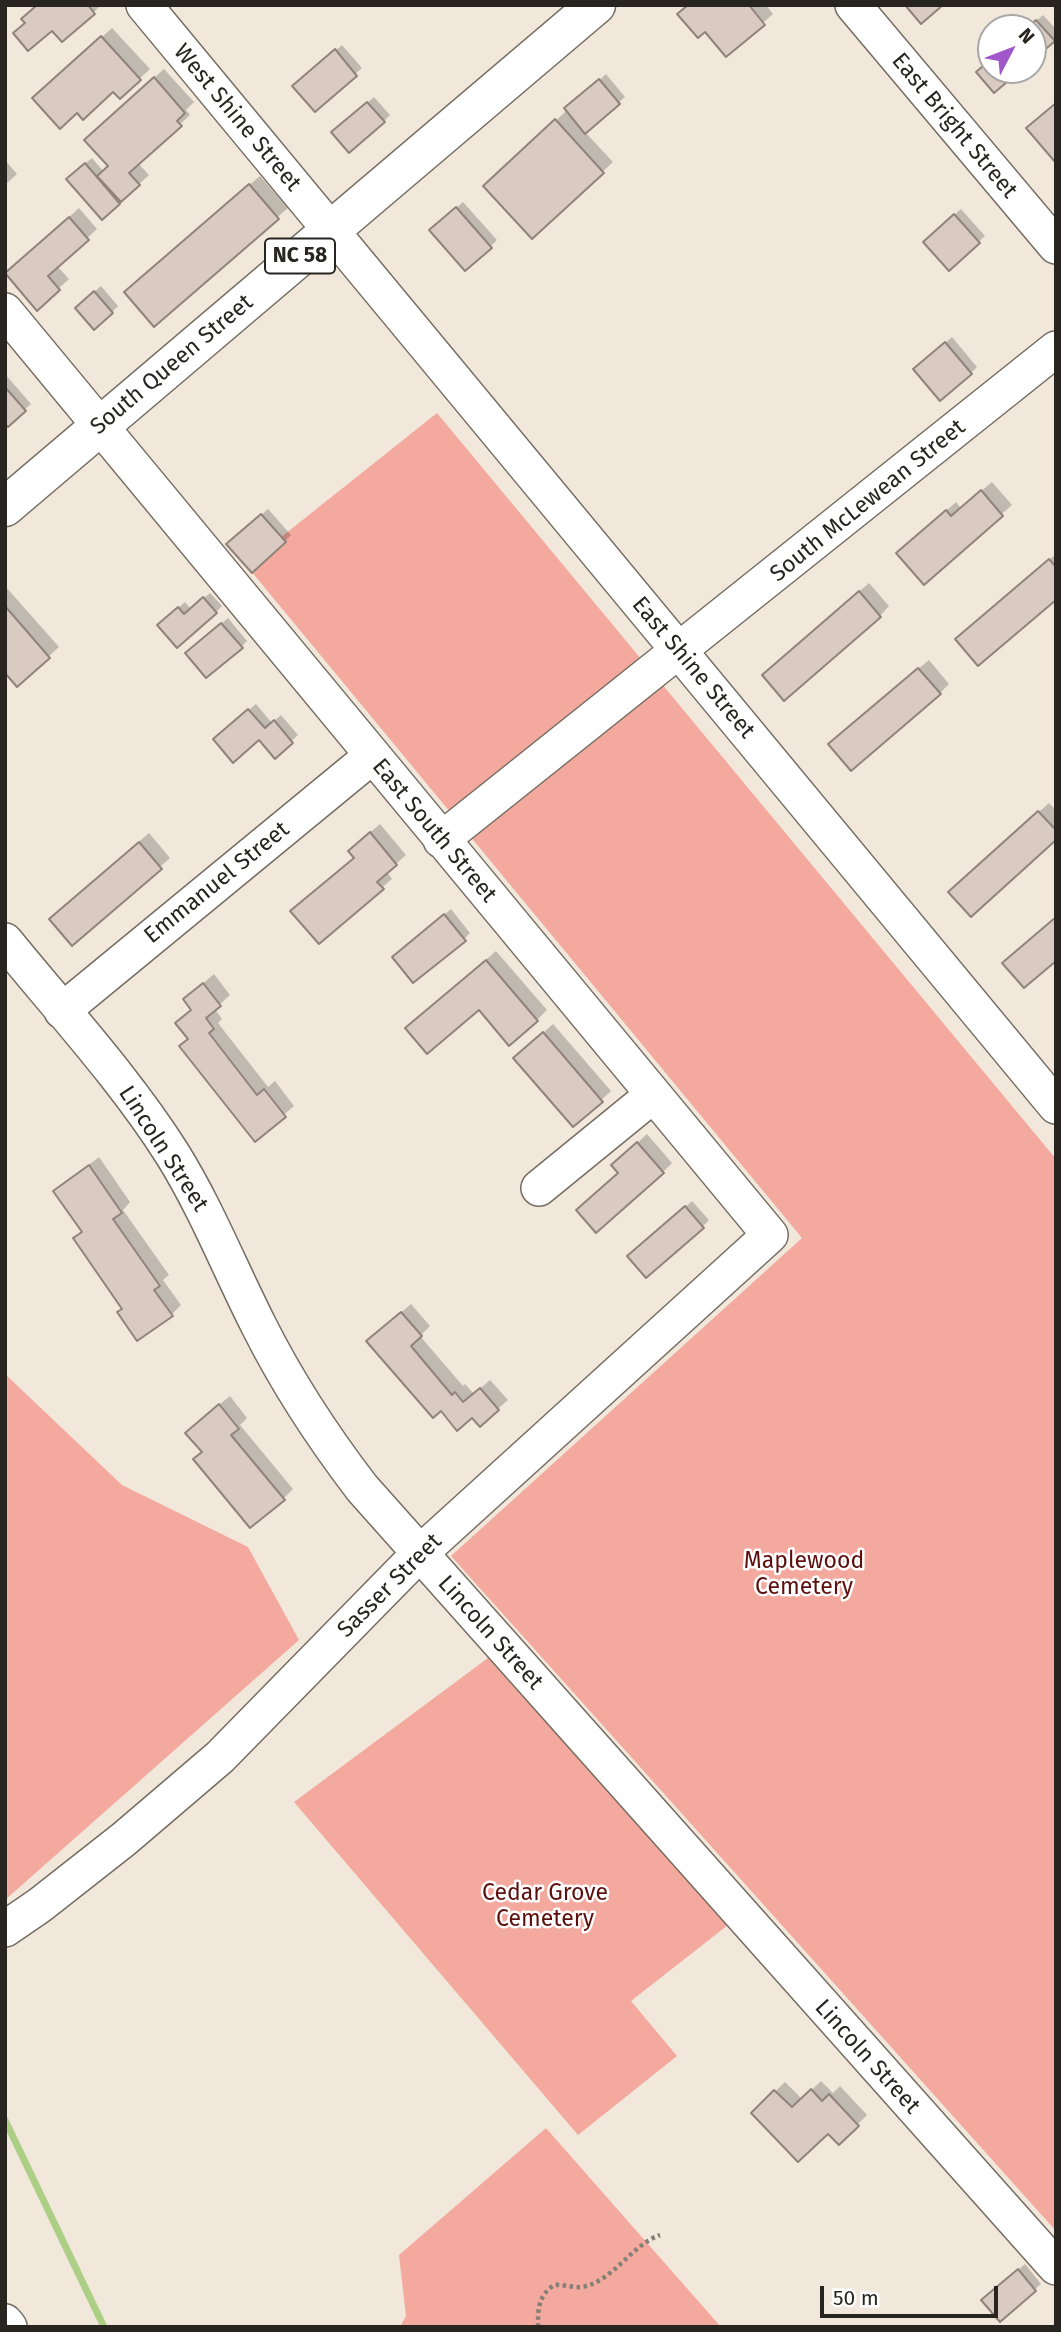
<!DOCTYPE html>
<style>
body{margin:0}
#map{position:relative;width:1061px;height:2332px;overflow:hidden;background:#f1e8db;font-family:"Fira Sans",sans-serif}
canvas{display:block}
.frame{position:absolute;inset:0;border:7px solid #282520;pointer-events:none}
.north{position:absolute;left:977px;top:14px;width:70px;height:70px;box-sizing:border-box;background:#fff;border:2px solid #a9a8a6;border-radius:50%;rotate:48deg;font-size:19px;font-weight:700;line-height:28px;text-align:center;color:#282520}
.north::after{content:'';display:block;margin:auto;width:24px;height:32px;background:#9f57ca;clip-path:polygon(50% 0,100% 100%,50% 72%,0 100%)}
.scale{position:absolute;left:820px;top:2286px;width:178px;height:32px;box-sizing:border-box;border:4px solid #282520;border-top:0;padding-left:9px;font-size:21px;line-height:24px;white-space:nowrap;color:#282520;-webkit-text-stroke:5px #fff;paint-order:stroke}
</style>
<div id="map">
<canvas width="1061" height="2332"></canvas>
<div class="frame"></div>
<div class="north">N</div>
<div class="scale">50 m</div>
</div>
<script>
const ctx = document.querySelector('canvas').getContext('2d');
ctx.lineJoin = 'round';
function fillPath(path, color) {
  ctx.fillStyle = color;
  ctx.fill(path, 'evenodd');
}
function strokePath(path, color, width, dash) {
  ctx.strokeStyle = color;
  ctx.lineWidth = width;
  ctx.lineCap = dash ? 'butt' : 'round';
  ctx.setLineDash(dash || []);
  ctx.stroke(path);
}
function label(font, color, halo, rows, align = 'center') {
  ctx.font = font + ' "Fira Sans",sans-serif';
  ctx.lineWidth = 5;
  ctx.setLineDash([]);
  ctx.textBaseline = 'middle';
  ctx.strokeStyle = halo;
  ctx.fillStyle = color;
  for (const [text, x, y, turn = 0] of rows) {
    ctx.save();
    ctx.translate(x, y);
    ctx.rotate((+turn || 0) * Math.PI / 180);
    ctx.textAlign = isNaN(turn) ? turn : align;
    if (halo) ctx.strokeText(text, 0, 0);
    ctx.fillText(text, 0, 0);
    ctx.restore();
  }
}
fillPath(new Path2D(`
 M437,413l619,746v1072l-605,-675 351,-318 -556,-673z
 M5,1374l117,111 126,62 51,93 -294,260z
 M488,1658l240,267 -97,76 46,55 -99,79 -284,-333z
 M546,2128l175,199h-321l6,-11 -7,-61z`), '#f4a99f');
fillPath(new Path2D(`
 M38,5h63l-7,7 -42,17 -26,-7z
 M689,5h77l7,9 -46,41z
 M1043,15l13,14v8l-23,21v-30h-5z
 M112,28l38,41 -30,28 -7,-7 -36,21 -33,-22z
 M342,45l20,23 -47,41 -14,-29z
 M164,69l30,33 -8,8 4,5 -52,48 11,12 -47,43 -28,-45 18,-15 12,14 6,-6 -14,-36z
 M606,74l19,23 -40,35 28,30 -81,75 -37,-60z
 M374,97l16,18 -6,6 -44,5z
 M5,160l12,14 -12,11z
 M260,176l28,32 -134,116 -19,-42z
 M463,202l34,38 -6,6 -53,-22z
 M79,208l18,21 -40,37 12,13 -32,29 -20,-44z
 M961,209l24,27 -36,32 -18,-32z
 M101,286l17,20 -6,6 -29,-10z
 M952,337l25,30 -6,6 -49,-10z
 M5,374l26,30 -23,20 -3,-3z
 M992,482l20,23 -88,77 -16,-38 48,-42 5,6z
 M268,509l23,26 -6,6 -50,-3z
 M1056,554v43l-89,33z
 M869,583l20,23 -9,10 -106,50z
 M5,586l54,61 -41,37 -13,-14z
 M210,593l12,13 -6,6 -51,7 20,-17 6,7z
 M228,618l19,23 -6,6h-47z
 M929,660l20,24 -9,9 -100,41z
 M256,704l16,19 9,-8 17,20 -23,21 -16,-19 -38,-4z
 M1049,803l7,7v28l-96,45z
 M380,824l26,31 -19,17 5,7 -73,62 41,-100z
 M149,833l21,25 -97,86 -12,-35z
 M451,909l19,24 -6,6 -64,12z
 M496,951l51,59 -10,10 -28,23 -30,-35 -62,11z
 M214,974l16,21 -15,14 7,10 -4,4 50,64 7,-6 19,25 -39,33 -78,-116 16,-14 -8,-10z
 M553,1024l58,67 -37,34 -49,-76z
 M647,1134l25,29 -9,9 -43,1 3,-17z
 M99,1157l31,45 -7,8 46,65 -6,5 18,25 -10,10 -47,-7 -49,-69 8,-8 -28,-40z
 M692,1201l17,19 -6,6 -67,24z
 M411,1304l19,22 -10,10 43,50 2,-2 9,10 16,-14 18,20 -28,24 -7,-9 -32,-6 -63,-77z
 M230,1396l17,22 -7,7 53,64 -9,9 -81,-47 -6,-28z
 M821,2081l12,12 7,-7 27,29 -28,28 -11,-11 -75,-19 32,-31 17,17z
 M1025,2264l16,20 -41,35 -10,-25z`), '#0003');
strokePath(new Path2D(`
 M5,2120l99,207`), '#accf85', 7);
const building = new Path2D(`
 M37,5h51l7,9 -33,28 -10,-11 -24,20 -15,-18 12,-10 -4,-4z
 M688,5h61l16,20 -39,32 -21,-25 -7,6 -21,-24z
 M905,5h38l-22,19z
 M1036,20l19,21 -22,19v-32h-7z
 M101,36l40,44 -21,19 -7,-7 -30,28 -6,-7 -17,16 -28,-31z
 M335,49l22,27 -42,36 -23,-26z
 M991,59v11h30l-27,23 -18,-21z
 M154,77l31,36 -8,8 5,5 -53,47 11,12 -19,17 -24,-26 11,-10 -24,-26z
 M599,79l21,25 -35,30 -21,-26z
 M367,102l18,20 -36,31 -18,-21z
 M1056,103v60l-30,-35z
 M555,119l49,54 -72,66 -49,-53z
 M85,163l35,41 -18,16 -36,-41z
 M249,184l30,35 -125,108 -30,-35z
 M456,207l36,41 -27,23 -36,-41z
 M954,214l26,29 -31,28 -26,-29z
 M69,217l20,23 -41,36 12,14 -23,21 -32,-38z
 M94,291l19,22 -19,17 -19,-22z
 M945,342l27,32 -32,27 -27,-32z
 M5,387l21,24 -18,16 -3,-3z
 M981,490l22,26 -79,69 -28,-32 50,-43 5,6z
 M261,514l25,28 -34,31 -26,-29z
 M1049,559l7,8v33l-78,66 -23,-27z
 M859,591l22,26 -97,84 -22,-26z
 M203,597l14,16 -40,35 -20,-23 21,-18 6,7z
 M5,606l45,52 -33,29 -12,-14z
 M221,623l22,25 -37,30 -21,-25z
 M918,668l23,26 -90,77 -23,-27z
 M248,709l17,19 9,-8 19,23 -18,16 -16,-19 -26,23 -20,-24z
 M1038,811l18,19v10l-85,77 -23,-25z
 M370,832l27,33 -20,17 7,7 -65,55 -29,-33 64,-53 -6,-7z
 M139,842l23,27 -90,77 -23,-27z
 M444,914l22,27 -53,42 -21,-26z
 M1056,917v44l-32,27 -22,-25z
 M486,960l52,61 -29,25 -30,-36 -52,44 -22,-26z
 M203,983l18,23 -15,12 8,11 -5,4 48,62 7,-6 22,28 -31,25 -76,-96 9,-7 -13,-16 16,-13 -8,-11z
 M543,1032l60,70 -30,25 -60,-69z
 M637,1142l27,31 -68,60 -20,-23 42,-37 -7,-8z
 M89,1165l33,48 -9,6 47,67 -6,4 19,26 -36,25 -20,-29 5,-3 -49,-71 9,-6 -29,-41z
 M685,1206l19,22 -58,50 -19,-22z
 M401,1312l21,24 -11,10 41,49 3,-3 8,10 17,-14 19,22 -19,17 -8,-9 -15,13 -16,-20 -8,7 -67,-77z
 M219,1404l20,25 -8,6 54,65 -35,28 -57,-69 9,-7 -17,-19z
 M811,2089l11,12 7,-7 30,32 -20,19 -11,-11 -30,28 -47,-49 23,-23 18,17z
 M1018,2269l18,22 -36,31 -19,-22z`);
fillPath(building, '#d9cbc2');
strokePath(building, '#90837b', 2);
const minor = new Path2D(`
 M144,5l912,1101
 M853,5l203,241
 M5,311l765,924 -351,319 -199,203 -96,82 -84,66 -35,24
 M441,840l615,-491
 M5,941c57,70 120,138 168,214 34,55 57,114 86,171 29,58 64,111 103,162l694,779
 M62,1011l310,-255
 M539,1188l114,-93
 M5,2322l4,5`);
const major = new Path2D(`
 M5,507l591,-502`);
strokePath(minor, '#746c61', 38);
strokePath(major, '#746c61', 41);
strokePath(new Path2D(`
 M538,2327c0,-18 0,-31 16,-42 9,-1 19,3 27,2 31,-4 50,-42 79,-52`), '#857f76', 4.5, [3.5, 3.5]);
strokePath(minor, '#fff', 35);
strokePath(major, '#fff', 38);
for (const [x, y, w] of [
 [300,256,70]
]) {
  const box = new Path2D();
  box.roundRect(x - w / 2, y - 17.5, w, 35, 5);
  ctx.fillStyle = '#fff';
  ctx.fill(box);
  strokePath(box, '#282520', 2);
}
label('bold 21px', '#282520', null, [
 ["NC 58",300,256]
]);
label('23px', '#282520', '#fff', [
 ["West Shine Street",237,118,50],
 ["East Bright Street",954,126,50],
 ["South Queen Street",172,365,-40],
 ["South McLewean Street",868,501,-39],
 ["East Shine Street",693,668,50],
 ["East South Street",434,831,50],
 ["Emmanuel Street",217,883,-39],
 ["Lincoln Street",163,1149,57],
 ["Sasser Street",390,1586,-45],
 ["Lincoln Street",490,1633,48],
 ["Lincoln Street",867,2057,48]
]);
label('23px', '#5c0f0d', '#fff', [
 ["Maplewood",804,1562],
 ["Cemetery",804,1588],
 ["Cedar Grove",545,1894],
 ["Cemetery",545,1920]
]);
</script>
